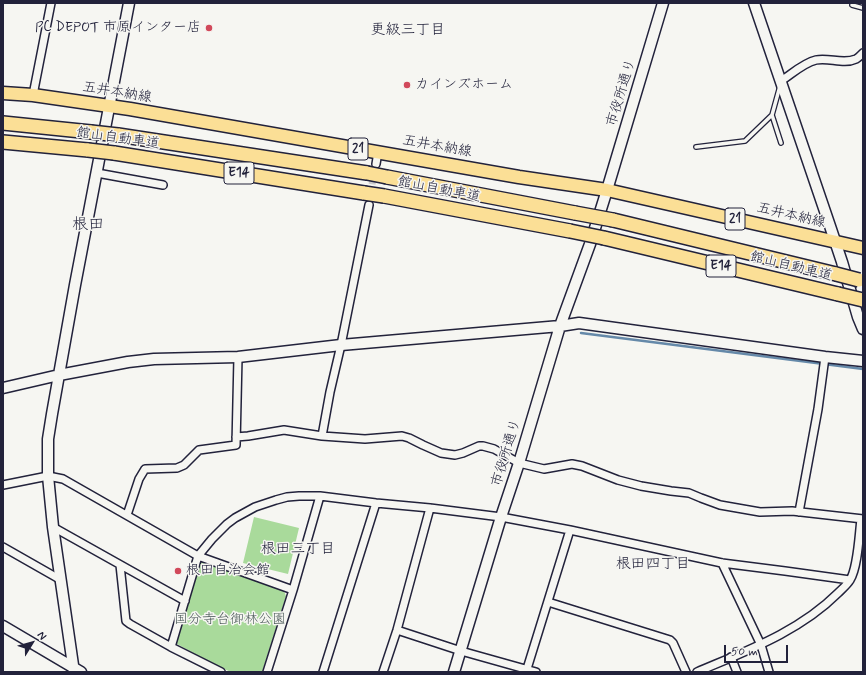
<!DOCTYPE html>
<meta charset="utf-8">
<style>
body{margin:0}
#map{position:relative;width:866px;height:675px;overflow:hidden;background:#f6f6f2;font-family:Mynerve,sans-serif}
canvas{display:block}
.frame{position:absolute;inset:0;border:4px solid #22223b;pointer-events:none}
.north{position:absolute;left:12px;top:623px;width:40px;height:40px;-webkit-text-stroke:3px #f6f6f2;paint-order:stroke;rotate:53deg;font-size:11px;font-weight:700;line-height:16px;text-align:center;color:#22223b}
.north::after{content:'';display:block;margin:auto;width:14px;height:18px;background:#22223b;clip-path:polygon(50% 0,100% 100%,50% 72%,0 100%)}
.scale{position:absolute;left:724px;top:645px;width:64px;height:18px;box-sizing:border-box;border:2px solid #22223b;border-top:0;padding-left:5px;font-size:12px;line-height:14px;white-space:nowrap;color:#22223b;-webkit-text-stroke:3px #f6f6f2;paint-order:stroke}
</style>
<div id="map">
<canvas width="866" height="675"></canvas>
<div class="frame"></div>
<div class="north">N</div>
<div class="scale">50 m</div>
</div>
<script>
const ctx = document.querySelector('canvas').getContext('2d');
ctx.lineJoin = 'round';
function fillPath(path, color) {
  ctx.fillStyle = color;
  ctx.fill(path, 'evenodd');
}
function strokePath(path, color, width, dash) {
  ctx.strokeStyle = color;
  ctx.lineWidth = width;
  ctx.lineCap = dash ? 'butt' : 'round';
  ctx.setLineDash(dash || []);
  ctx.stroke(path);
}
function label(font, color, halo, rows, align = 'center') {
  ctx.font = font + ' Mynerve,"Klee One",sans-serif';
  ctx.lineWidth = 3;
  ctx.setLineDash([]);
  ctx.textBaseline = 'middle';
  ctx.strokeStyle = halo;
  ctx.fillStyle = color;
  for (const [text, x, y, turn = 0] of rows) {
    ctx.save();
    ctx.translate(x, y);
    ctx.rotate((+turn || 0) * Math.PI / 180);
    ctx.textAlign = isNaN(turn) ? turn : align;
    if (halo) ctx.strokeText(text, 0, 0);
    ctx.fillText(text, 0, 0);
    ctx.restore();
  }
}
fillPath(new Path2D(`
 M254,517l45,11 -11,46 -45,-11z
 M203,561l81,30 2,5 -24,76h-31l-14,-6 -40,-22 -2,-3 24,-78z`), '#a9da9b');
strokePath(new Path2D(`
 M581,333l282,36`), '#6589a9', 2.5);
strokePath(new Path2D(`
 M369,205l5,-34`), '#cccccd', 7, [7, 3.5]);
const lane = new Path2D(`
 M852,5l11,3
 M772,115l9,28
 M696,147l49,-6 27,-26 8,-29`);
const street = new Path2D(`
 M781,81c11,-7 22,-18 35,-21 13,-3 27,5 40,-1 2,-1 5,-4 7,-6
 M33,95l18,-92
 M376,164l2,-12
 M97,173l66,12
 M322,436l8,-44 11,-47 28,-140
 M236,437l12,-1 36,-6 38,6 43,3 37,-3 7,2 14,7 18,8 14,2 8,-2 16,-7h4l11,3 25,14 25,6 28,-5 10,2 36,14 23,6 30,5 18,2 12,5 19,7 40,7 32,-1 71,8
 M3,485l45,-9 15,3 135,77 95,34
 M799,512l19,-103 7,-52
 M127,515l12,-36 6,-10 32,-1 7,-3 15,-15 37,-5 2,-88
 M53,527l132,74
 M3,547l58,33
 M722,563l39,82 8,27
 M120,565l6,56 4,3 41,23 50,25
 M548,602l122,38 3,3 13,29
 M397,630l64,21 75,21
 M171,647l27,-91 14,-17 15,-15 8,-6 20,-11 21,-7 11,-3 12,-1h21l56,7 54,5 71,9 69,13 152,33 63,8 65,9
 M731,657l6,15
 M267,672l26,-82 27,-94
 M323,672l53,-169
 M383,672l14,-42 33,-122
 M526,672l44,-142
 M697,672c49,-21 102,-40 141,-79 4,-4 9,-8 12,-13 8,-13 9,-45 11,-61`);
const secondary = new Path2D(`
 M754,3l77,226 11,33 16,55 5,12
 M3,388l56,-13 69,-13 26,-3 84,-2 103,-12 219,-19 19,-3 246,34 38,4
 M3,626l78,46
 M74,672l-21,-145 -5,-51v-37l4,-25 23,-129 54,-282
 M454,672l47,-155 18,-54 41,-137 30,-82 17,-54 56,-187`);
const primary = new Path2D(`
 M3,93l30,2 97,14 389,68 88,13 256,58`);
const highway = new Path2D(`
 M3,123l88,9
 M118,135l249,38
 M3,142l85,8
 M114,153l250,40
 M387,177l188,36
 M384,196l186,35
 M613,220l223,54
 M604,238l234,56`);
strokePath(lane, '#22223b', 6);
strokePath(street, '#22223b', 10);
strokePath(secondary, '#22223b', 13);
strokePath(primary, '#22223b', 15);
strokePath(highway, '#22223b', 16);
strokePath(lane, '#f6f6f2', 3.5);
strokePath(street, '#f6f6f2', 7);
strokePath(secondary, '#f6f6f2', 10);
strokePath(primary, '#fbdf96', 12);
strokePath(highway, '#fbdf96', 13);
const highwayBridge = new Path2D(`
 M91,132l27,3
 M88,150l26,3
 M367,173l20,4
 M364,193l20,3
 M575,213l38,7
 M570,231l34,7
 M836,274l23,6
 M838,294l25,6`);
strokePath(highwayBridge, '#22223b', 16, []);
strokePath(highwayBridge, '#fbdf96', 13);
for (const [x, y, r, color] of [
 [209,28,4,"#d1495b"],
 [407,85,4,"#d1495b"],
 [178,571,4,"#d1495b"]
]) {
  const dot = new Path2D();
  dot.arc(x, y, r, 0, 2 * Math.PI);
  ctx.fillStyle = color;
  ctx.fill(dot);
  strokePath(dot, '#f6f6f2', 1.5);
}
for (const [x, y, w] of [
 [358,149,20],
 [239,173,30],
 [735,219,20],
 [721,266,30]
]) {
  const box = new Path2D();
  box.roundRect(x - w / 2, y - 11, w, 22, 3);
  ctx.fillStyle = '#f6f6f2';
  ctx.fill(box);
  strokePath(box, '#22223b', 1);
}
label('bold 13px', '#22223b', null, [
 ["21",358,149],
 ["E14",239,173],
 ["21",735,219],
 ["E14",721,266]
]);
label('14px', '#22223b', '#f6f6f2', [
 ["PC DEPOT 市原インター店",201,28,"right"],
 ["カインズホーム",415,85],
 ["根田自治会館",186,571]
], 'left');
label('14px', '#22223b', '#f6f6f2', [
 ["五井本納線",117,93,9],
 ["市役所通り",622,93,-73],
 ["館山自動車道",118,139,8],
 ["五井本納線",437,147,10],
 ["館山自動車道",439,190,11],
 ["五井本納線",791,216,13],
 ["館山自動車道",791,267,14],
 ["市役所通り",507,453,-73]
]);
label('14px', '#4a5958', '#f6f6f2', [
 ["国分寺台御林公園",230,620]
]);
label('15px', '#22223b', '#f6f6f2', [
 ["更級三丁目",408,31],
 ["根田三丁目",298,550],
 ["根田四丁目",653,565]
]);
label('16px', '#22223b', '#f6f6f2', [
 ["根田",88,226]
]);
</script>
